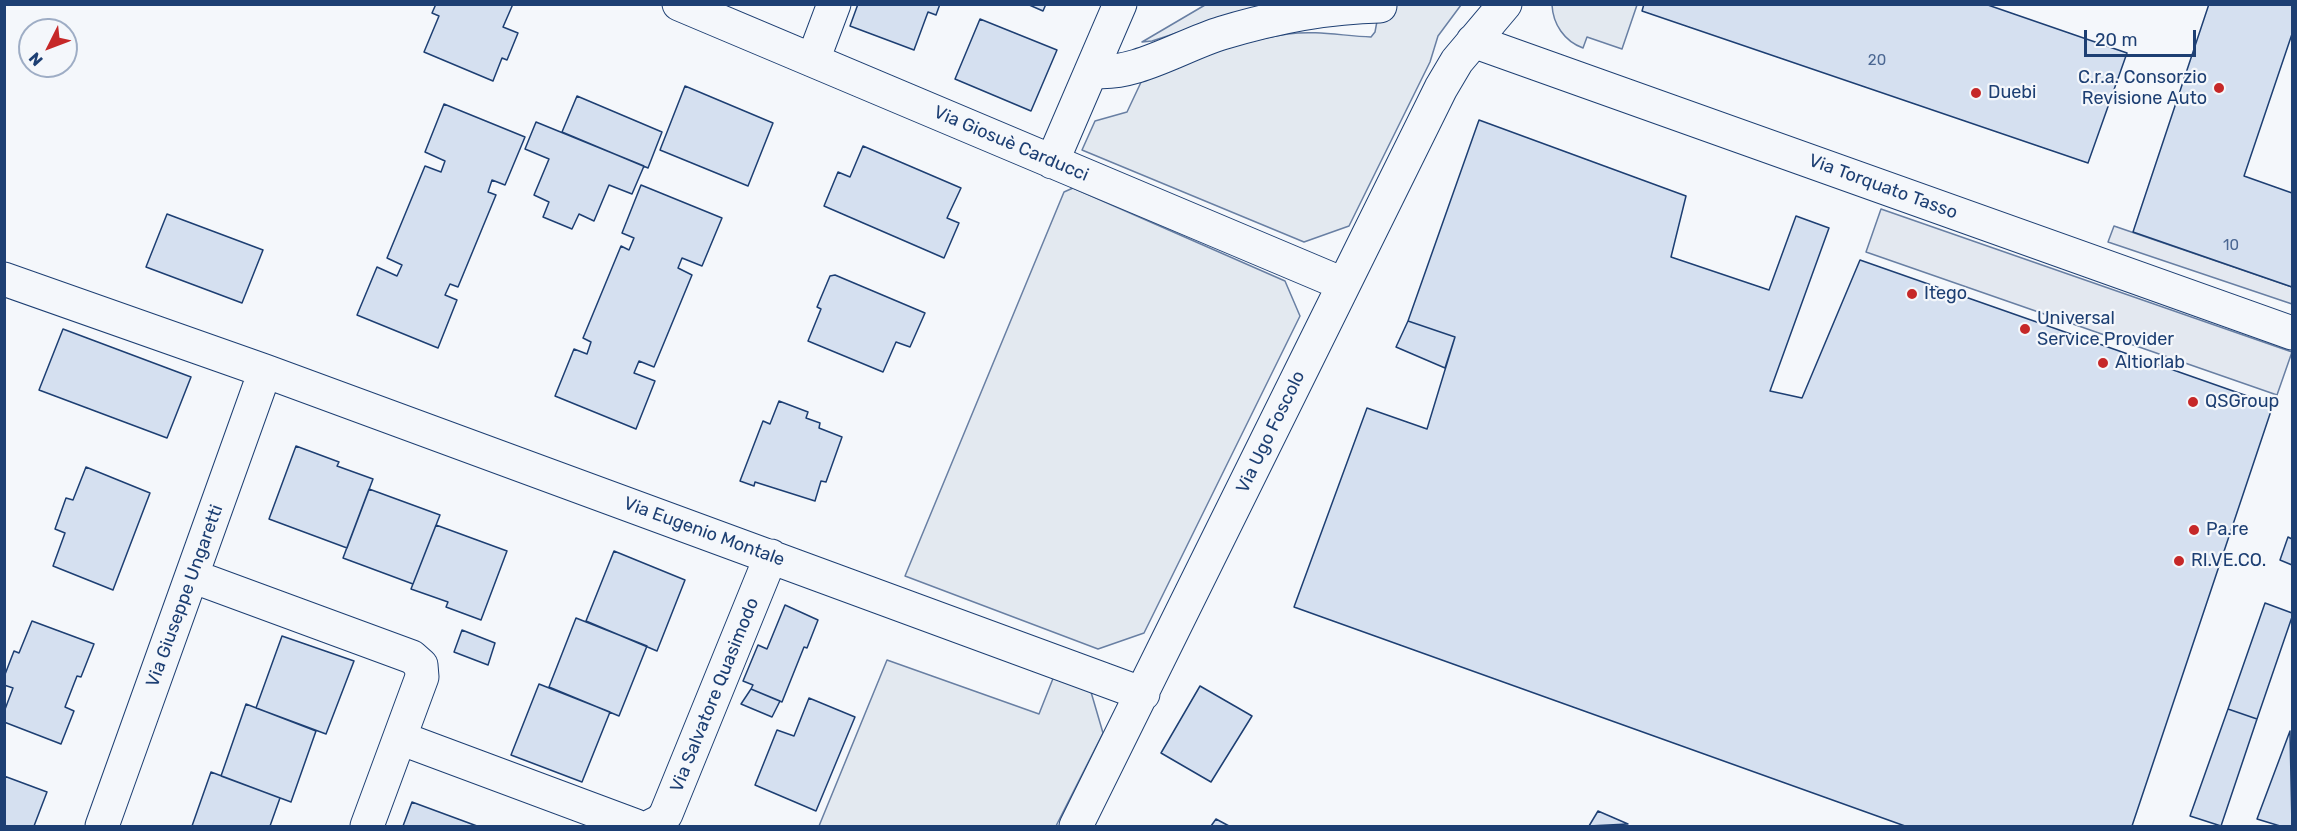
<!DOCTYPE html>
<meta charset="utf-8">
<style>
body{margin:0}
#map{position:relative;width:2297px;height:831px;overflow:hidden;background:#f4f7fb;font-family:Rubik,sans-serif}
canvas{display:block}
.frame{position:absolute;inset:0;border:6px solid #1d3f73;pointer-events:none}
.north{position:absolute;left:18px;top:18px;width:60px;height:60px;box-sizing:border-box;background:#f4f7fb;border:2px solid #9eadc5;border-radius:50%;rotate:228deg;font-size:16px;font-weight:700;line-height:24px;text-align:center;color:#1d3f73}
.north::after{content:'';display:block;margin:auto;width:21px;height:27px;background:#c62828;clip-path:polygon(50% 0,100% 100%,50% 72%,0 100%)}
.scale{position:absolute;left:2084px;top:30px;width:112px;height:27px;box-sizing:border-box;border:3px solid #1d3f73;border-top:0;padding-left:8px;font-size:18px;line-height:21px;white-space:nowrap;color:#1d3f73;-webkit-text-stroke:4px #f4f7fb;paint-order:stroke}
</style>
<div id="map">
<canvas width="2297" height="831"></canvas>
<div class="frame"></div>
<div class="north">N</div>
<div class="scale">20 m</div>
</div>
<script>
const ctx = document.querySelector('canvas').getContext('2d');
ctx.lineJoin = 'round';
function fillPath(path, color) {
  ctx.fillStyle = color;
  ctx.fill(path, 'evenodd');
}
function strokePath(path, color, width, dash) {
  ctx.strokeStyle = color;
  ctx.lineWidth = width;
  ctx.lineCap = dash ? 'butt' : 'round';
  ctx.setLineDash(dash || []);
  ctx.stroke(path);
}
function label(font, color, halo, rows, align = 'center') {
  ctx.font = font + ' Rubik,sans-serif';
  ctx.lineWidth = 4.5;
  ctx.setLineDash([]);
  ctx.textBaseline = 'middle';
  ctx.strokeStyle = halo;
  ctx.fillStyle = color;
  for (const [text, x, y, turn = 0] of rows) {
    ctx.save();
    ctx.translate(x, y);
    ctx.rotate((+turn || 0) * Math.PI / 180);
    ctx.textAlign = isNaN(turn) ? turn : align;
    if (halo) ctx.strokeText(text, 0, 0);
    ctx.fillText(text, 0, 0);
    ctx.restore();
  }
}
const green = new Path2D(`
 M1205,5h58l-111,36 -10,1z
 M1380,5h81l-23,31 -8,26 -81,164 -45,16 -222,-92 13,-29 32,-9 16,-34c47,-17 95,-37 145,-44 28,-4 55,2 83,3l4,-5z
 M1552,5v-1l85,1 -15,44 -35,-12 -4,11c-19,-7 -30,-24 -31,-43z
 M1073,188l212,93 15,35 -156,317 -46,16 -193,-73 159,-384z
 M887,660l152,54 15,-38 37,16 12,41 -47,93h-237z`);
fillPath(green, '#e3e9f0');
strokePath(green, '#687fa3', 1.5);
const parking = new Path2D(`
 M1881,209l411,143 -15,43 -411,-143z
 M2114,226l178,61v17l-184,-62z`);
fillPath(parking, '#e3e8f0');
strokePath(parking, '#687fa3', 1.5);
const building = new Path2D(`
 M436,4h77l-10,23 15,6 -11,27 -5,-2 -9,23 -69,-29 15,-36 -7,-3z
 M858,4h82l-4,11 -8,-3 -14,38 -64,-24z
 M1027,4h19l-3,7z
 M1644,4h341l142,49 -39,110 -446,-152z
 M2209,4h83v30l-48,142 48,17v94l-159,-55z
 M980,19l77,31 -26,61 -76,-32z
 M685,86l88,37 -25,63 -88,-36z
 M577,96l85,36 -14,36 -86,-36z
 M444,104l81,33 -20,48 -13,-5 -4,12 8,3 -38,92 -8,-3 -5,11 12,5 -19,48 -81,-33 20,-48 20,9 5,-11 -15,-7 38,-92 16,6 4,-11 -20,-9z
 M1479,120l207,76 -15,61 98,33 27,-74 33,12 -59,163 32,7 58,-138 413,145 -141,421h-227l-611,-219 73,-199 60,21 28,-92 -47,-16z
 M536,122l108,44 -12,28 -23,-9 -15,36 -15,-7 -7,15 -29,-12 6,-15 -15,-7 15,-36 -24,-10z
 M863,146l98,42 -14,30 12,5 -15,35 -120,-52 14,-34 12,5z
 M641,185l81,33 -20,48 -20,-8 -4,10 14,7 -38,92 -15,-6 -5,12 21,8 -19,48 -81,-33 19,-47 13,5 4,-12 -8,-4 38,-92 8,4 5,-12 -12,-5z
 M167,214l96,36 -21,53 -96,-36z
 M835,275l90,38 -15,34 -14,-5 -13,30 -75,-31 13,-32 -4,-2 13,-31z
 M1408,321l47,16 -10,31 -49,-21z
 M63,329l128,48 -24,61 -128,-48z
 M779,401l29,11 -2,6 14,5 -1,5 23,9 -16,45 -5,-1 -6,20 -60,-19 -1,4 -14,-5 23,-60 7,3z
 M296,446l43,16 -2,4 36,13 -26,69 -78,-29z
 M86,467l64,26 -37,97 -60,-24 12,-33 -10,-4 11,-31 7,2z
 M369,489l71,26 -27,69 -70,-26z
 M436,525l71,26 -26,69 -35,-13 2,-5 -37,-13z
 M2288,537l4,2v26l-12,-5z
 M614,551l71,29 -28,71 -71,-30z
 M2265,603l27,10v4l-35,102 -29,-10z
 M785,605l33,15 -11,28 -3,-1 -22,55 -31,-13 2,-4 -10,-4 15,-36 9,4z
 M576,618l71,28 -28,70 -70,-29z
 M32,621l62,23 -13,33 -4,-1 -12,31 9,4 -13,33 -57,-22v-10l9,-24 -9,-3v-8l10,-26 5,2z
 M462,630l33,13 -7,22 -34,-13z
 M282,636l72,25 -28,73 -70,-26z
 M539,684l71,28 -28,70 -71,-27z
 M1200,686l52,30 -41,66 -50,-29z
 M751,689l29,12 -8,16 -31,-13z
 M809,698l46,19 -39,94 -61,-26 22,-55 17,6z
 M246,704l70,27 -25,71 -70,-26z
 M2228,709l29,10 -36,107 -31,-10z
 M2290,731l2,95h-12l-23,-7z
 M211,772l69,26 -10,28h-78z
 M4,776l43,16 -13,34h-30z
 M412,802l65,24h-74z
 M1598,811l30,13 -39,2z
 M1216,819l13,7h-18z`);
fillPath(building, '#d5e0f0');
strokePath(building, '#1d3f73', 1.5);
const minor = new Path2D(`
 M679,4l664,280
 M1473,41l819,292
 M813,60l21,-56
 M1092,71c42,6 90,-26 130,-38 53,-16 104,-26 158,-27
 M1052,162l68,-158
 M4,279l261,92 878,323
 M192,576l220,81 9,8 1,12 -55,149
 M400,738l236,88
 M102,826l163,-455
 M651,826l10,-5 5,-7 105,-258
 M1076,826l365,-738 16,-27 48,-57`);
strokePath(minor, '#1d3f73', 35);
strokePath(minor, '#f4f7fb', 33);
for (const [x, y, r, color] of [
 [2219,88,6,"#c62828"],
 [1976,93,6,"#c62828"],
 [1912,294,6,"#c62828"],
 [2025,329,6,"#c62828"],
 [2103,363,6,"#c62828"],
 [2193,402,6,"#c62828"],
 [2194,530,6,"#c62828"],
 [2179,561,6,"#c62828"]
]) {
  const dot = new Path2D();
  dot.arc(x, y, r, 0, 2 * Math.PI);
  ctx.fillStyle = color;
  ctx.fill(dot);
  strokePath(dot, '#f4f7fb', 2);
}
label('15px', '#4b6792', null, [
 ["20",1877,61],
 ["10",2231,246]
]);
label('18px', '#1d3f73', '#f4f7fb', [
 ["C.r.a. Consorzio",2207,78,"right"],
 ["Revisione Auto",2207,99,"right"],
 ["Duebi",1988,93],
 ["Itego",1924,294],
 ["Universal",2037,319],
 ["Service Provider",2037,340],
 ["Altiorlab",2115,363],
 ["QSGroup",2205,402],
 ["Pa.re",2206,530],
 ["RI.VE.CO.",2191,561]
], 'left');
label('18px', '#1d3f73', '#f4f7fb', [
 ["Via Giosuè Carducci",1011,144,23],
 ["Via Torquato Tasso",1883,187,20],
 ["Via Ugo Foscolo",1271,432,-64],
 ["Via Eugenio Montale",704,532,20],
 ["Via Giuseppe Ungaretti",185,596,-70],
 ["Via Salvatore Quasimodo",715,695,-68]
]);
</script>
